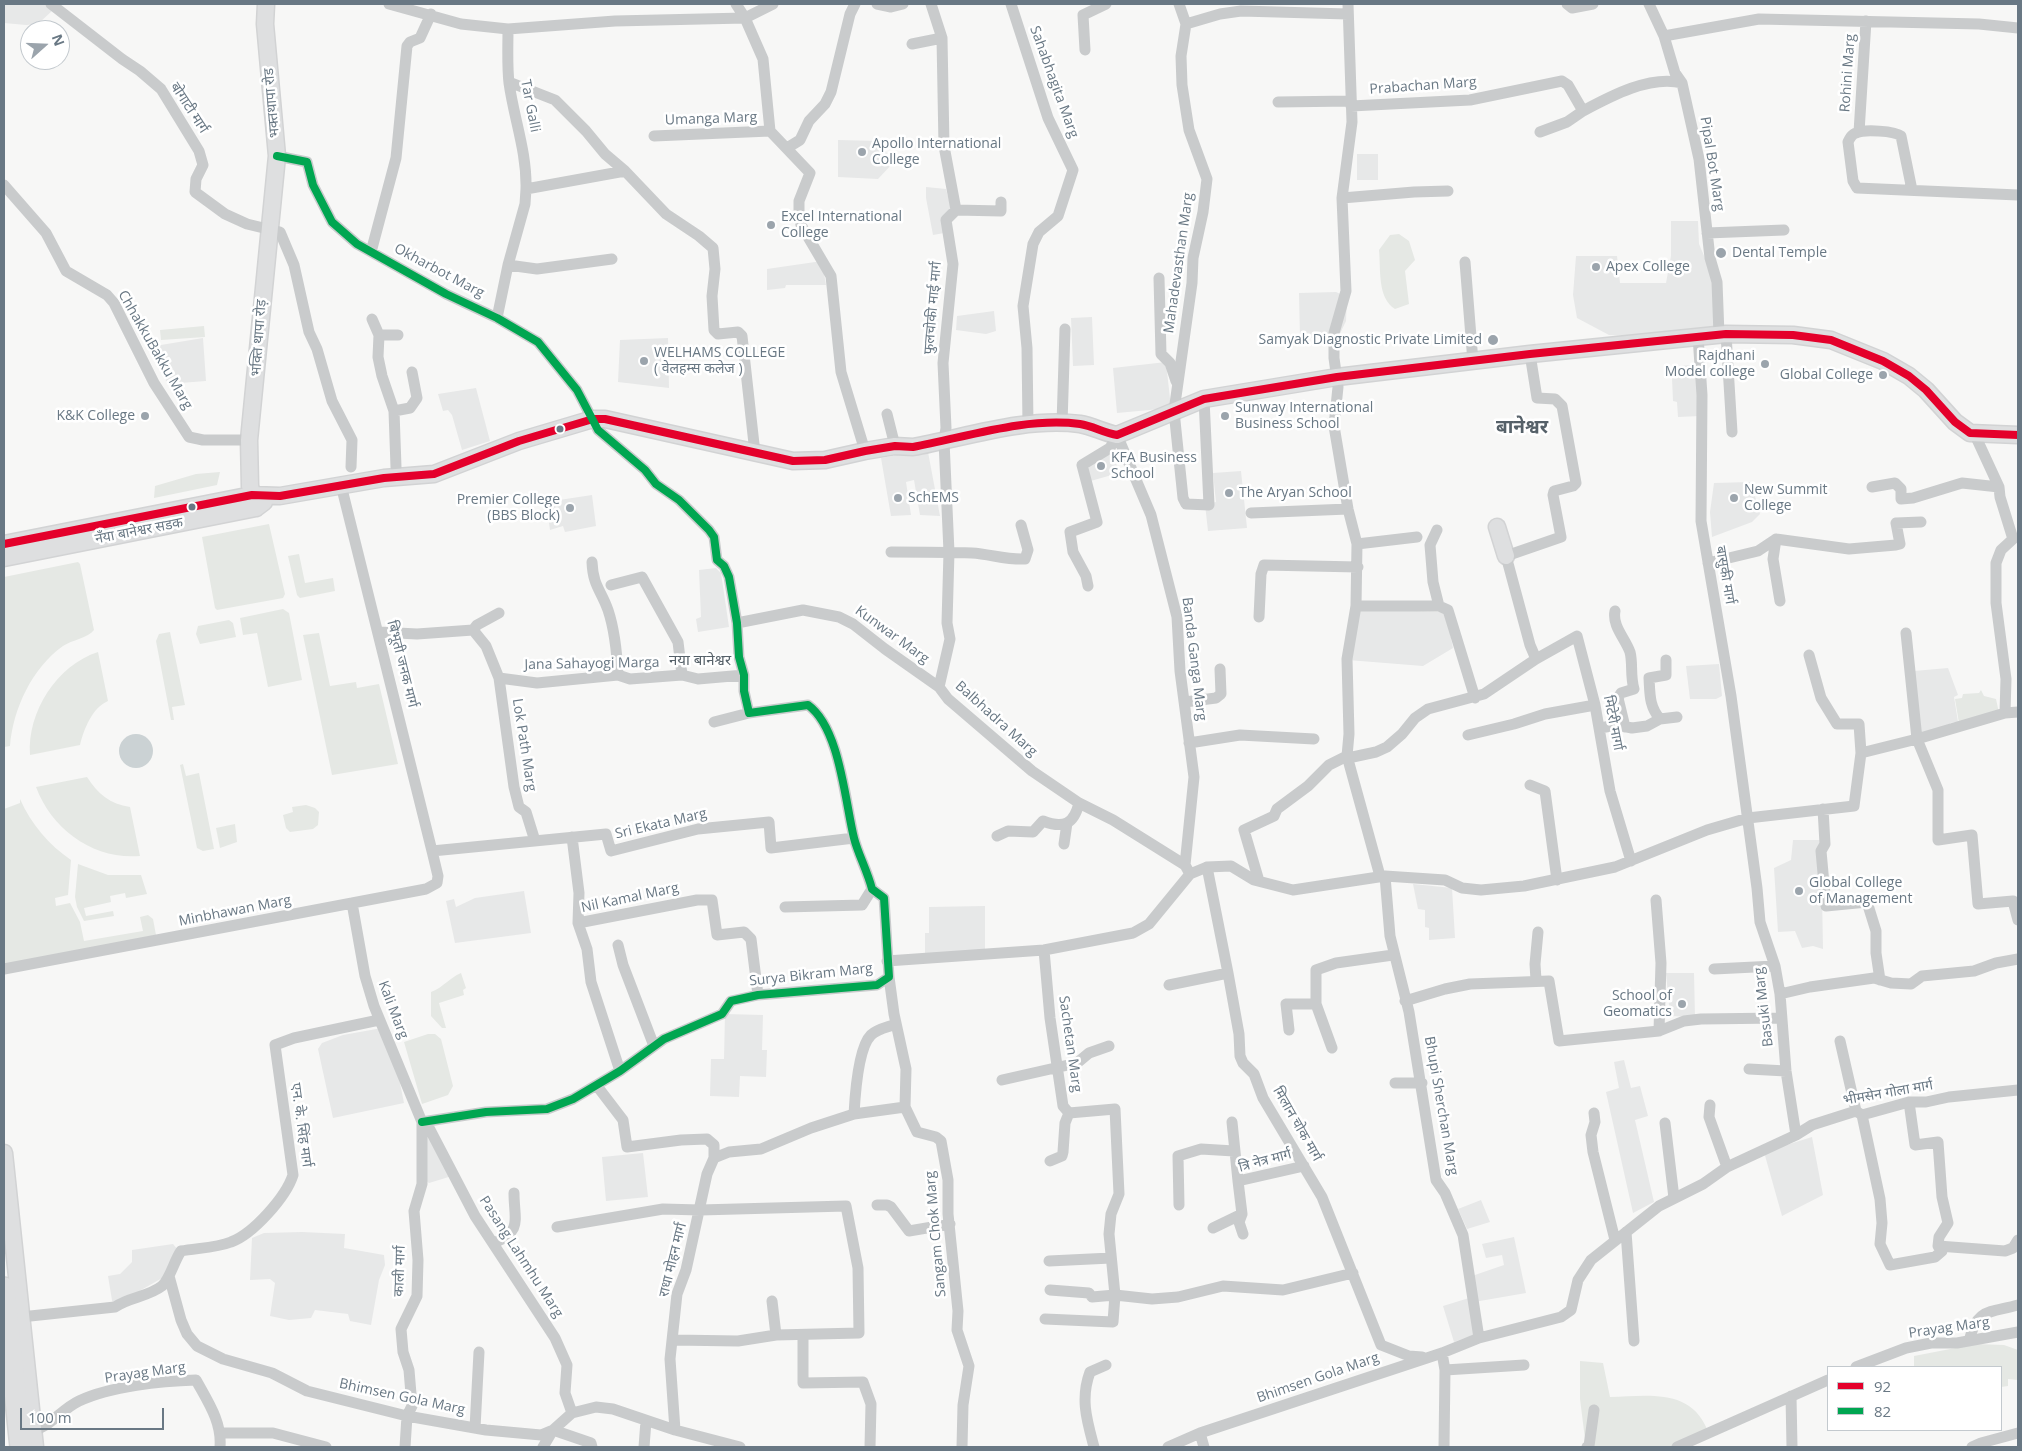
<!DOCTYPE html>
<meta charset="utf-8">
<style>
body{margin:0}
#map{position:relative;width:2022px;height:1451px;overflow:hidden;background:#f7f7f6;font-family:"Open Sans",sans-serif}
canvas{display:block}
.frame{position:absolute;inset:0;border:5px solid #697884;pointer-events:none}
.legend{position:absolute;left:1827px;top:1366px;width:175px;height:65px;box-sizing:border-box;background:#fff;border:1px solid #c3c9ce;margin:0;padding:6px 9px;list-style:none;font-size:15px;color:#697884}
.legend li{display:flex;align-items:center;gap:10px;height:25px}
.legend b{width:25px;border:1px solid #c3c9ce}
.north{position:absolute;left:20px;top:20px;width:50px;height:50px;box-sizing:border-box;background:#fff;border:1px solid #c3c9ce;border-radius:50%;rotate:70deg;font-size:14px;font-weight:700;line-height:20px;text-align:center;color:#697884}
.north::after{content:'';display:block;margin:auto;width:18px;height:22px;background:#9ba4ac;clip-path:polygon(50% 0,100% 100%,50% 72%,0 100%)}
.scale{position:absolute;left:20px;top:1408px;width:144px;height:22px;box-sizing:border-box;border:2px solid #697884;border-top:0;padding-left:6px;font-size:15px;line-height:18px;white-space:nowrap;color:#697884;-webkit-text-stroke:4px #fff;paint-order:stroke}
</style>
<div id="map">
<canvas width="2022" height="1451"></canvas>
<div class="frame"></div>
<ul class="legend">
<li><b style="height:6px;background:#e4002b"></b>92</li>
<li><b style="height:6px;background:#00a651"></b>82</li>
</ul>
<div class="north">N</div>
<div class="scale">100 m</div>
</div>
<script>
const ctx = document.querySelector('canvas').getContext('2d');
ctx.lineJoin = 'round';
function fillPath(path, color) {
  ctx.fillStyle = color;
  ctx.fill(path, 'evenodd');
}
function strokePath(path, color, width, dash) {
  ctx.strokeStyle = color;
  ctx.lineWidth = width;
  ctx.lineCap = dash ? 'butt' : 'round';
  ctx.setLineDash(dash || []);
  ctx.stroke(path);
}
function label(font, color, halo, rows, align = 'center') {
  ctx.font = font + ' "Open Sans","Noto Sans Devanagari",sans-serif';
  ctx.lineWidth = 5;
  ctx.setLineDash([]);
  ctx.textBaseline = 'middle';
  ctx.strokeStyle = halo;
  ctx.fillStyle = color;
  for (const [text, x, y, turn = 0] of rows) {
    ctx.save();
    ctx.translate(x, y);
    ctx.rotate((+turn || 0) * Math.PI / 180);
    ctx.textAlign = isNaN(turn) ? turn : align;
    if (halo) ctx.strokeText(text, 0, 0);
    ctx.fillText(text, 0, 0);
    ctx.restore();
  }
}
fillPath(new Path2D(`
 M4,4h42l7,6 -15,14 -12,1 -22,-2z
 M838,140l41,1 14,22 -15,16 -40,-2z
 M1357,154h21v26h-21z
 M926,187l20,2 6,23 -2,20 -17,3 -7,-37z
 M1671,221h27l1,23 15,35 1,48 -89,9 -17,-1 -32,-17 -4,-23 3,-39h41l3,27h46l5,-27z
 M822,261l4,24h-40l-1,3 -18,2v-21z
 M1336,292l11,5 -1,24 -9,19 -37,-3 -1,-44z
 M994,311l2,20 -10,3 -30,-4 1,-14z
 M1092,317l2,48 -21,1 -2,-48z
 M203,338l3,43 -39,3 -12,-38z
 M668,338l1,50 -51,-6 2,-42z
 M1166,362l5,46 -54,5 -4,-45z
 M1695,365l5,51 -22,1 -1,-15 -4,-1 -1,-23h4l-1,-12z
 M476,388l14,53 -28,9 -10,-35 -4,-5 -5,1 -5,-17z
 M914,452h14l12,64 -20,-1 -6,-35 -8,2 5,33 -20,1 -10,-58z
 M1113,453l6,20 -32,9v-19z
 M1241,471l6,57 -39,3 -3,-27 11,-2 -3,-29z
 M1751,482l9,32 -8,8 -40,15 -2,-25 4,-29z
 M592,495l4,31 -31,6 -2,-6 -13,4 -4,-28z
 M716,568l5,5 8,54 -31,5 -2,-13 5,-2 -2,-47z
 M1357,609l89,3 7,36 -30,18 -75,-6z
 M1719,664l3,32 -6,3h-26l-4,-33z
 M1948,668l10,27 -4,2 4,25 -8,1v6l-32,7 -4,-65z
 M1793,840h28l2,109 -10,-3 -11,2 -7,-17 -17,1 -4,-64 17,-8z
 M1413,884l39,4 3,50 -26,2v-12l-4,-1v-17l-7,-1z
 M524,891l7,42 -76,10 -9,-42 8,-2 2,8 19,-9z
 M985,906v45l-60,5v-23h4v-26z
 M1666,973h28l1,44 -25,-1z
 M725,1014l38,1 -1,35h5l-1,27 -26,-1 -1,21 -29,-1 1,-37h13z
 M382,1028l14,35 8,40 -71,15 -15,-69 4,-6 21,-8z
 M1624,1060l7,28 9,-2 8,30 -13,4 19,82 -21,11 -27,-121 13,-4 -5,-26z
 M425,1127l27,49 -23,7 -4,-3z
 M1812,1137l11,58 -41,21 -18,-64z
 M643,1153l5,44 -42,4 -4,-44z
 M1481,1200l9,22 -23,7 -9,-20z
 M302,1232l43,2 -1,14 40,7 1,10 -6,15 -8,45 -21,-4 -2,-7 -33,-4 -4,8 -22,2 -19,-4 5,-33 -5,-4 -20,1 2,-42 12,-5z
 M1514,1237l12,56 -52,9 -5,-25 35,-12 -2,-10 -16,3 -4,-14z
 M173,1244l5,6 -14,27 -51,29 -5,-30 12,-2 12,-12v-12z
 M1469,1298l7,36 -22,8 -11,-36z`), '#e7e8e8');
fillPath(new Path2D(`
 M1399,234l10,7 6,19 -10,11 4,33 -14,5c-18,-11 -14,-40 -16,-59l11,-15z
 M204,326l1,11 -44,3 -1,-10z
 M220,472l-3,13 -63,13 1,-12 41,-12z
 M269,524l16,70 -2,4 -66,12 -2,-2 -13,-71z
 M299,554l6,29 28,-5 2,13 -35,7 -3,-3 -9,-39z
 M78,562l2,2 14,66c-6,8 -22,10 -31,16 -31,22 -50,63 -53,100l-6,1v-170z
 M283,609l6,4 13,67 -34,7 -11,-54 -14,2 -3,-17z
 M229,620l4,3 3,14 -36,7 -4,-10 2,-8z
 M170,632l15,73 -13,2 2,13h-3l-15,-79 3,-7z
 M319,633l11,53 26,-4 1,6 22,-4 19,80 -66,11 -29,-140z
 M98,652l10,49c-16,7 -24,28 -28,44l-50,10c-3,-43 27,-90 68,-103z
 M1981,690l3,6 12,3 3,14 -40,10 -4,-24 7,-1 1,-4 16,-1z
 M183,764l3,12 13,-3 15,76 -11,2 -6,-3 -17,-83z
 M87,777c11,17 23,27 43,30l10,49c-46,4 -88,-26 -104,-69z
 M20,799c11,25 29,46 51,61l-3,35 -13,3 1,8 14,-3 10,19 4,19 59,-10 -3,-14 8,-2 5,4 3,16 -152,30v-156l16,-6z
 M306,805l9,3 4,4 -1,13 -5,4 -23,3 -4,-4 -3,-13 10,-3 -1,-5z
 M235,824l2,18 -17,6 -4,-20z
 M78,864l30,11h33l6,19 -21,4 -1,-5 -15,3 1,6 -27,6 2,8 27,-5 1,5 -30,5 -7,-14 -2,-10z
 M461,973l5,15 -3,2 1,5 -25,8 7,25h-4l-11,-12v-24c13,-5 18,-14 30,-19z
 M428,1034h7l6,5 12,47 -5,9 -26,9 -18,-62z
 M1976,1344l28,1 14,5v30l-10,-1v7l-7,1v-20h-87v-11z
 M1580,1361l23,2 7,34c37,-1 80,-9 97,32l-36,18h-85l-6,-48z`), '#e5e8e4');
fillPath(new Path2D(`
 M119 751a17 17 0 1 1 34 0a17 17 0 1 1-34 0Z`), '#cbd2d4');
const secondary = new Path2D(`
 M256,508l-6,-22 -1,-46 28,-284 -12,-132 1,-20
 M1497,527l9,29
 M4,544l248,-49 28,1 104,-18 50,-4 85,-33 74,-22h12l188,42 32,-1 40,-9 30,-5 18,1c54,-10 112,-30 167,-23 13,2 24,9 37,11l87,-36 133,-22 193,-23 196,-20 67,1 38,5 52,21 26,15 17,14 29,32 15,11 48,2
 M4,558l252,-50 8,-6
 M4,1153l31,294`);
const highway = new Path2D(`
 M4,1288l17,159`);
strokePath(secondary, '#d2d3d4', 19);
strokePath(highway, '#d2d3d3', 24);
strokePath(new Path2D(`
 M51,4l71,55 18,12 21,18 38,62 4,14 -7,14 -1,13 30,22 22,10 33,8 14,33 15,67 8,17 15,52 20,39 -1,27
 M389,4l72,20 47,5 107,-8 130,-3 28,-14
 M736,4l9,14 18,41 7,72 40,42 -11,28v12l2,12 30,51 10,96 24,79
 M877,4l14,3 12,-3
 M931,4l11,34 2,108 12,64 -10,10 7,44 -10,99 3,65 -2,13 5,111 -2,71 3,16 -11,48
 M1011,4l37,114 25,52 -15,46 -19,16 -6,12 -10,62 4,42 1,77
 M1179,4l7,20 -5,32 1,29 7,45 18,49 -4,33 -10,46 -1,25 -18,128 9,87 3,6 23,1 -5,-106
 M1348,4l4,118 -10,76 4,93 -12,42v25l4,29 -4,39 14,83 9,35 -1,62 -9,53 2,75 -2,22 33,120
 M1567,4l5,4 21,-4
 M1649,4l15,32 11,37 7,10 17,76 11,99 7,24 2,53
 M1186,24l34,-10 21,-3 107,3
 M508,29c0,17 -1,36 1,54 5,36 18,69 17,106
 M1664,36l95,-17 220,5 39,4
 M912,44l30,-6
 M1085,50l-2,-35 23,-11
 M509,82l46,18 31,31 19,23 20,17
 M1278,102l73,-1
 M1351,106l119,-6 92,-19 6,4 15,26c28,-15 67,-36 99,-28
 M1540,132l27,-10 16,-11
 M1859,132l7,-111
 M654,136l116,-5
 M787,148l13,-8 9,-19 16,-17 6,-12 19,-78 5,-10
 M277,156l30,6 6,23 19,37 25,22 89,50 51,24 41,24 39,48 21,40 47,40 11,14 23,16 30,30 5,7 3,23 7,6 5,11 8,46 2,34 5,18v16l5,22 59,-8c32,23 37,97 46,133 4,16 13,32 18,51l12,9 5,79 -12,8 -119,10 -27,6 -9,13 -58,25 -44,32 -47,28 -26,10 -61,3 -64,10
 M4,185l42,48 20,38 41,24 7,8 40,80 35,54 14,3h46
 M1912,190l-11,-54c-6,-5 -37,-7 -45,-3 -4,1 -6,5 -8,9l5,39 4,7 161,7
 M1342,198l72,-6 34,-1
 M956,210l45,1v-9
 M1707,233l77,-3
 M371,252l25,-94 11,-112 3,-4 10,-4 11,-24
 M1465,262l8,100
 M508,265l29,4 75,-10
 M1159,278l2,76 9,9 6,18
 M497,318l11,-53 17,-61 1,-15 99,-18 41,43 33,22 14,12 2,21 -3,27 2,34 4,4 20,-2 4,4 13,117
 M372,319l7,16 -1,22 4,19 12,35 2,56
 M1726,334l6,98
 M379,335h19
 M1698,336l4,59 -1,126 30,175 26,192 3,34 15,44 5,28 6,77 10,64
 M1530,354l7,44 18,1 7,7 14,77 -3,3 -19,5 -1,4 8,42 -55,19 24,89 6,14
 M394,411l16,-3 7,-10 -5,-26
 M887,414l8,32
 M1062,424l3,-95
 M1117,435l34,80 26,102 3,54 14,106 -9,88
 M1872,487l23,-4 6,6v10l12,-1 49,-15 37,4 -24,-52
 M1999,487l1,10 13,42 -12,11 -5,13v40l10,76 -1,34
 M1251,513l97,-4
 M1437,530l-7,15 3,37 6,24
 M1776,539l-3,20 7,42
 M1357,544l60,-7
 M891,552c27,0 54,0 81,1 18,1 34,7 53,6l3,-9 -7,-25
 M592,562c1,24 9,28 16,48 7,21 9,43 10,65
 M1708,563l50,-12 18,-12 73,10 47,-4 4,-1 -4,-21 25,-1
 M611,585l31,-8 36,65 4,33
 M1088,586l-2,-10 -13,-24 -3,-20 27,-10 -15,-57 28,-17 7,-13
 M1356,606h83l9,4 27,88
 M1615,611c-3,15 10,27 15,41 3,11 0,24 4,37l-13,4 -3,5 7,29
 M1259,617l2,-43 3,-9 94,2
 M737,623l66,-13 36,7 14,7 32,25 54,38 9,12 84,72 47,32 34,17 72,45 5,9
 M473,630l4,-5 22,-12
 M379,632l38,2 56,-4 13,16 13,32 38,5 81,-8 12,4 52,-4 16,4 46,-4
 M1906,633l11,106 21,51v50l34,-5 6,69 35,-3 5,19
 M1809,655l12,43 16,26h22l2,29
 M499,678l15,109 5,20 7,5 9,29
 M1185,702l31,-4 5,-4 -1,-25
 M1660,719c-11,-13 -10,-25 -11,-41l17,-3v-15
 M714,722l35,-9
 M1600,728l17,-3 15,3 15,-2 13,-7 17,-2
 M1468,735l46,-11 31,-10 50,-9
 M1189,743l51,-8 74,4
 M1348,758l28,-6 11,-5 15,-13 13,-16 13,-9 56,-15 52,-35 41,-23 18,69 15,86 21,70
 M1530,785l15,6 12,89
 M1823,809l2,35 -4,7 5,55 41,-4 9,29v22l4,27
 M997,836l11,-5 25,1 10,-11c21,8 31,3 36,-18
 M572,837l7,56 -1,30
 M1064,844l3,-21
 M432,851l174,-17 5,17 87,-22 71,-7 2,26 83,-10
 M1207,867l21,106 11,61 1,22 3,7 11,11 9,24 59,99 59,148 28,11 13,1
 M1385,876l5,60 19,76 27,168 9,13 18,42 16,103
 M1259,881l-15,-51 30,-14 3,-7 31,-23 21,-21 18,-9
 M1656,900l5,63 -2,68
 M352,903l13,73 9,30 48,116v62l-8,27 4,49 -1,36 -16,33 2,23 6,18 3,36 -5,10 -2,31
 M785,907l77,-2 10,-16
 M618,945l5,20 31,81
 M1044,950l6,68 13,88 6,7 46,-4 4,85 -8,20 -2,20 6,61 -2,27 -68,-3
 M887,961l157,-11 89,-17 16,-9 41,-50 17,-7 24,-1 23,14 39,10 92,-14 60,4 17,8 19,2 43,-4 91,-19 92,-37 41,-12 106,-12 7,-53 56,-14 88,-26 13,-1
 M4,969l422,-80 11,-6 1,-7 -6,-25 -91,-366
 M1714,969l61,-3
 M889,977l5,37 12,55 -1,38 12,25 19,5 5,4 7,39v34l10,97 -1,19 12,36 -6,39 -1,42
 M1536,980l-1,-16 3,-32
 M1169,985l59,-12
 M1780,994l30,-7 64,-9 17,5 20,1 11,-8 52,-5 22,-8 22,-4
 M1405,1001l40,-12 25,-5 79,-3 10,60 100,-10 25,-10 17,-2 79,-1
 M1316,1004l16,44
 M1289,1030l-3,-26h30v-34l20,-7 57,-8
 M1840,1041l16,70
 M1749,1069l37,2
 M620,1071l-29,-89 -4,-33 -9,-26 119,-23h15l5,35 27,-3 7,7 7,56
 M1002,1080l75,-17 12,-10 20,-7
 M1395,1083h27
 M597,1086l26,34 4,27 54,-7 26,-1 7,6v13l-7,16 -21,96 -9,24 -7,65 5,71
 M1909,1102l6,43 23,-3 4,55 6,26 -9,14 -1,9
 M1710,1105l-1,12 18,50
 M1594,1113l1,9 -4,13 2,17 22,88
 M854,1114c1,-18 4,-66 17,-79 6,-6 18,-8 25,-11
 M1862,1115l18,84 2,24 -2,21 10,21 45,-8 7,-6 -4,-5 67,5 8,-3 5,-8
 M426,1122l49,94 80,122 12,27 -2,28 7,20
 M1232,1122l6,59
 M1665,1123l9,75
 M714,1158l15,-6 32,-3 50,-21 43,-14 51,-7
 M1050,1161l12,-5 1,-4 2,-29 4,-10
 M877,1205h10l4,2 18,24 41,-7
 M1179,1205l-1,-49 23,-7 33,2
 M1242,1214l-3,8 4,12
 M557,1227l106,-18 37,1 146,-4 12,62 1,65 -83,2 -38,6 -64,-1
 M1213,1228l29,-14 -4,-33 66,-15
 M1626,1232l8,109
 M494,1243c29,-12 20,-23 20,-50
 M1049,1261l62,-3
 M169,1276l12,44 6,14 10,12 26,13 49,14 35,18 100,25 79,14 55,5 12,-5 19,-17 24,-6 17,2 62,21 65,17
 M1050,1290l39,3 3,4 23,-2 37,4 26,-2 45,-11 60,4 70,-17
 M772,1301l4,34
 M21,1317l94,-10c14,-10 33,-10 47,-21 8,-7 12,-25 19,-35 16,-3 35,-3 50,-9 22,-8 55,-45 62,-67l-18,-130 19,-7 85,-18
 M803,1335v48l60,-1 8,22 -1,43
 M1969,1341c8,-33 20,-28 49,-36
 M1442,1353l3,17 -1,77
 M1856,1367l50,-19 25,-5h26l61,-11
 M1445,1370l79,-5
 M1791,1396l1,51
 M475,1428l4,-76
 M34,1430c17,-4 28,-21 45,-29 32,-15 82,-20 117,-21 12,22 26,42 24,67
 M553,1430l38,13 1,4
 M221,1433h52l53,14
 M1200,1433l4,14
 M543,1447l10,-17
 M644,1447l2,-26
 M1094,1447c-7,-26 -14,-48 -4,-75l16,-7
 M1168,1447l32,-14 242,-80 37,-15 82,-21 10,-7 7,-30 13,-20 68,-54 44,-22 24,-17 69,-32 16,-10 44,-14 6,4 47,-13h17l23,-5 69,-7
 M1587,1447l2,-1 5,-36
 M1677,1447l151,-67
 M1972,1447l9,-4 37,-10`), '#c9cbcc', 11);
strokePath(secondary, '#dedfe0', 16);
strokePath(highway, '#dedfe0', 21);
strokePath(new Path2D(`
 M4,544l248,-49 28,1 104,-18 50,-4 85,-33 74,-22h12l188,42 32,-1 40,-9 30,-5 18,1c54,-10 112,-30 167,-23 13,2 24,9 37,11l87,-36 133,-22 193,-23 196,-20 67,1 38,5 52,21 26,15 17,14 29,32 15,11 48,2`), '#e4002b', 8);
strokePath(new Path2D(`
 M277,156l30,6 6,23 19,37 25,22 89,50 51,24 41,24 39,48 21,40 47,40 11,14 23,16 30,30 5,7 3,23 7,6 5,11 8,46 2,34 5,18v16l5,22 59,-8c32,23 37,97 46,133 4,16 13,32 18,51l12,9 5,79 -12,8 -119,10 -27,6 -9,13 -58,25 -44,32 -47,28 -26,10 -61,3 -64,10`), '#00a651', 8);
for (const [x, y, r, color] of [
 [862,152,5,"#9ba4ac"],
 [771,225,5,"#9ba4ac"],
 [1721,253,6,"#9ba4ac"],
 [1596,267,5,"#9ba4ac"],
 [1493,340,6,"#9ba4ac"],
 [644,361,5,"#9ba4ac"],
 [1765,364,5,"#9ba4ac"],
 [1883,375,5,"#9ba4ac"],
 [145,416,5,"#9ba4ac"],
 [1225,416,5,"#9ba4ac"],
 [560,429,4.5,"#697884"],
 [1101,466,5,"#9ba4ac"],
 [1229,493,5,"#9ba4ac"],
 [898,498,5,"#9ba4ac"],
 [1734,498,5,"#9ba4ac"],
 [192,507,4.5,"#697884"],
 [570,508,5,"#9ba4ac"],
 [1799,891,5,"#9ba4ac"],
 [1682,1004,5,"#9ba4ac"]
]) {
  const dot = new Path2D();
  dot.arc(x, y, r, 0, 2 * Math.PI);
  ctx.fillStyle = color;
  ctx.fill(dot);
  strokePath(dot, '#fff', 2);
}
label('14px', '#697884', '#fff', [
 ["Rohini Marg",1848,73,-86],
 ["Sahabhagita Marg",1054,82,70],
 ["Prabachan Marg",1423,86,-4],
 ["भक्तथापा रोड",272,103,-95],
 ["Tar Galli",530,106,79],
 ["बोगाटी मार्ग",189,108,57],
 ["Umanga Marg",711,119,-2],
 ["Pipal Bot Marg",1712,164,81],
 ["Mahadevasthan Marg",1179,263,-82],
 ["Okharbot Marg",439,271,28],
 ["फुलचोकी माई मार्ग",933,308,-85],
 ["भक्ति थापा रोड़",259,338,-86],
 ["ChhakkuBakku Marg",155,350,60],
 ["नँया बानेश्वर सडक",139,531,-11],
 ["बासुकी मार्ग",1725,575,80],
 ["Kunwar Marg",892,635,36],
 ["Banda Ganga Marg",1194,659,83],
 ["बिभूती जनक मार्ग",402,664,76],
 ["Jana Sahayogi Marga",592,664,-1],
 ["Balbhadra Marg",996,719,42],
 ["मिटेरी मार्गा",1613,723,79],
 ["Lok Path Marg",524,745,81],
 ["Sri Ekata Marg",661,824,-13],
 ["Nil Kamal Marg",630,898,-12],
 ["Minbhawan Marg",235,911,-11],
 ["Surya Bikram Marg",811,975,-6],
 ["Basuki Marg",1764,1007,-97],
 ["Kali Marg",393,1010,69],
 ["Sachetan Marg",1070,1044,82],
 ["भीमसेन गोला मार्ग",1888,1093,-10],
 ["Bhupi Sherchan Marg",1441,1106,80],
 ["मिलान चोक मार्ग",1297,1124,60],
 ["एन. के. सिंह मार्ग",301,1125,82],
 ["त्रि नेत्र मार्ग",1265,1161,-15],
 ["Sangam Chok Marg",936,1234,-95],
 ["Pasang Lahmhu Marg",521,1257,57],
 ["राधा मोहन मार्ग",673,1260,-76],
 ["काली मार्ग",400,1271,-88],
 ["Prayag Marg",1949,1328,-8],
 ["Prayag Marg",145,1373,-8],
 ["Bhimsen Gola Marg",1318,1378,-19],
 ["Bhimsen Gola Marg",402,1397,12]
]);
label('14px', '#697884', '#fff', [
 ["Apollo International",872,144],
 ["College",872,160],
 ["Excel International",781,217],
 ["College",781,233],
 ["Dental Temple",1732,253],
 ["Apex College",1606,267],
 ["Samyak Diagnostic Private Limited",1482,340,"right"],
 ["WELHAMS COLLEGE",654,353],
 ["( वेलहम्स कलेज )",654,369],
 ["Rajdhani",1755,356,"right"],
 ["Model college",1755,372,"right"],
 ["Global College",1873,375,"right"],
 ["Sunway International",1235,408],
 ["Business School",1235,424],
 ["K&K College",135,416,"right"],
 ["KFA Business",1111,458],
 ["School",1111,474],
 ["New Summit",1744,490],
 ["College",1744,506],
 ["The Aryan School",1239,493],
 ["SchEMS",908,498],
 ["Premier College",560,500,"right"],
 ["(BBS Block)",560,516,"right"],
 ["Global College",1809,883],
 ["of Management",1809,899],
 ["School of",1672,996,"right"],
 ["Geomatics",1672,1012,"right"]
], 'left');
label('15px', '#566169', '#fff', [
 ["नया बानेश्वर",700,661]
]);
label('bold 19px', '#566169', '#fff', [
 ["बानेश्वर",1522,428]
]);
</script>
